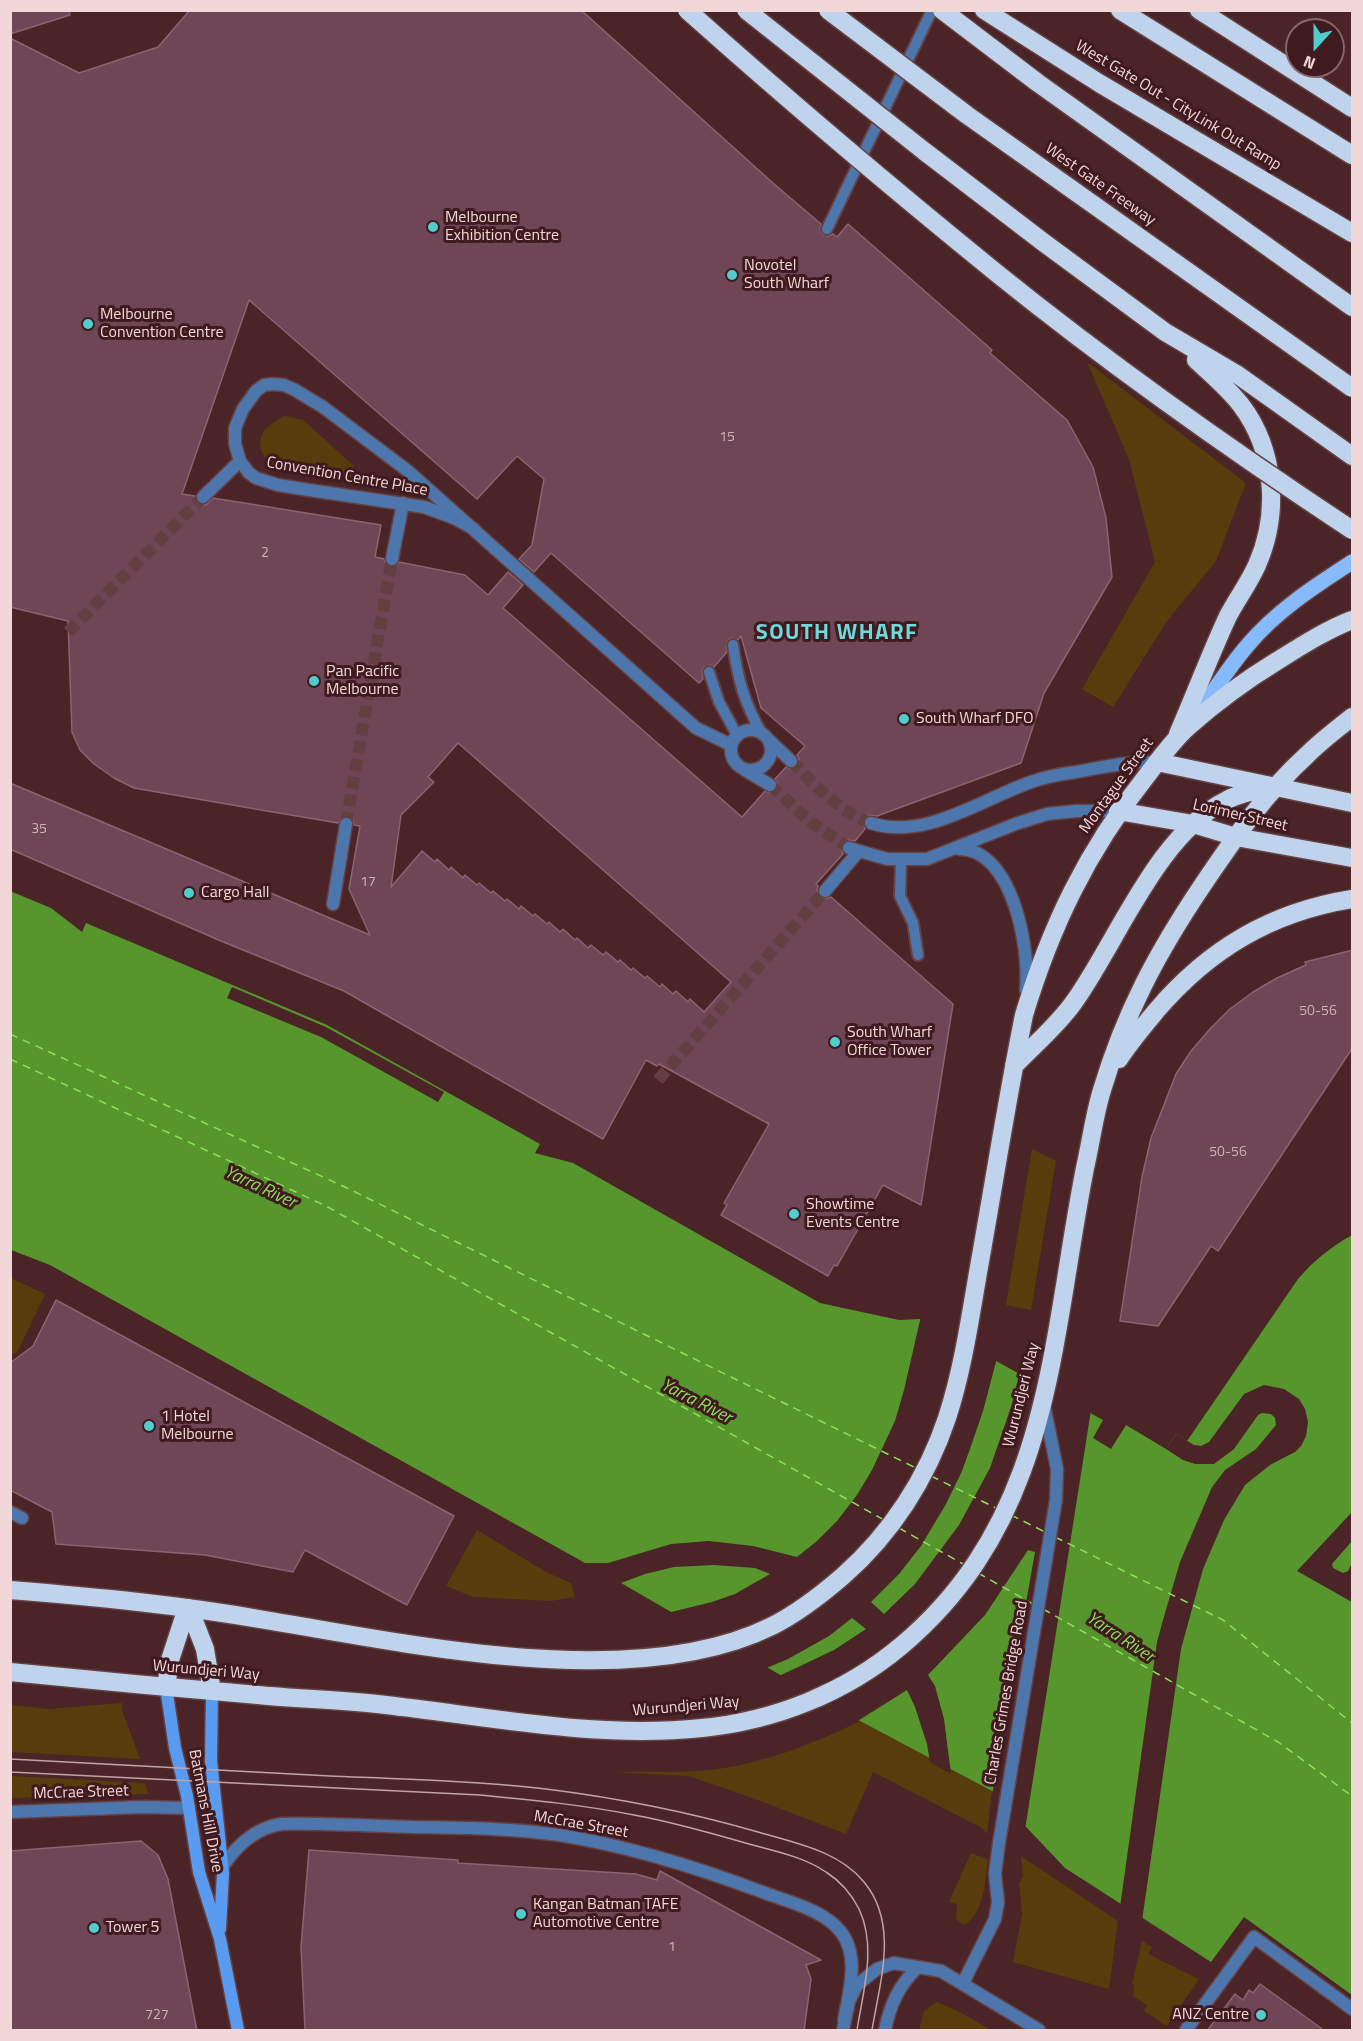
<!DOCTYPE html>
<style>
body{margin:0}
#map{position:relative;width:1363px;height:2041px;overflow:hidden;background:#4a2427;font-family:"Titillium Web",sans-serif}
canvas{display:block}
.frame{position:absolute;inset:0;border:12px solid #f1d7d8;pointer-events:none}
.north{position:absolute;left:1285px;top:18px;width:60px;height:60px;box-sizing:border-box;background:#3f1a1e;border:2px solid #866668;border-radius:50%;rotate:201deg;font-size:16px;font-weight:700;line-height:24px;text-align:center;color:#f1d7d8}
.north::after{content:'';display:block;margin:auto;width:21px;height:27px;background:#52cdcd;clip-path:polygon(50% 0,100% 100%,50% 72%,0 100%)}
</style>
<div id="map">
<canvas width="1363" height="2041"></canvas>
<div class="frame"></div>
<div class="north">N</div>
</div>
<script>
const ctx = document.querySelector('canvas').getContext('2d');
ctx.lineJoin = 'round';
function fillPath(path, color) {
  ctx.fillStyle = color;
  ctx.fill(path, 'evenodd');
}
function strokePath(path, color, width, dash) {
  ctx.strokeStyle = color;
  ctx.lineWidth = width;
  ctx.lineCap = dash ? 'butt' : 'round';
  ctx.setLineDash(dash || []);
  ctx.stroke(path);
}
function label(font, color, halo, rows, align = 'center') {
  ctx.font = font + ' "Titillium Web",sans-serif';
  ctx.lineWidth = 6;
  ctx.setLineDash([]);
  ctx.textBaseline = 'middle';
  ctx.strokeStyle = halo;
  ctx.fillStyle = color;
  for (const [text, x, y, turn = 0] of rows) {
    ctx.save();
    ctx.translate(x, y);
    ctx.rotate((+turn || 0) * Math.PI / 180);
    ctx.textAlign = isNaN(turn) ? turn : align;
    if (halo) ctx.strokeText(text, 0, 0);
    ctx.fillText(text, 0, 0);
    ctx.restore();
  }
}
fillPath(new Path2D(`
 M1087,362l159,121 -30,78 -49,60 -54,86 -31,-18 73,-127 -26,-103z
 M285,416l18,4 51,46v11l-5,2 -71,-11c-29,-17 -20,-41 7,-52z
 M1032,1149l24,12 -25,149 -25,-5z
 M11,1278l34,16 -27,57 -7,5z
 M477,1530l69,42 25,11 4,14 -24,4 -78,-4 -27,-11z
 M122,1703v7l18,49 -129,-7v-47l39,4z
 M860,1721l132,70 -5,43 -5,-6 -109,-56 -27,62 -88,-34 -69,-24 -77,-4c33,-1 66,1 98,-2 49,-5 106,-27 150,-49z
 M11,1776l134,7 3,11 -137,4z
 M971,1853l17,7c-4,23 -2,51 -24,65l-8,-6 1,-15 -8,-2z
 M1021,1856l97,65 -9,68 -96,-27 9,-48 -3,-31 4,-6z
 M1142,1941l10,6 -4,7 51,25 -32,47 -23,-15 3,-6 -14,-9 1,-11 -2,-1z
 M937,2002l23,10 31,18h-72l5,-19z`), '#583c0c');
fillPath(new Path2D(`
 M10,891l41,17 31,24 4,-9 241,102 213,119 -5,9 38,10 247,140 79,17 21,-1 183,101 -10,18 18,11 15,-24 40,24 10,-15 11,7 111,-162c16,-19 33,-32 54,-44v760l-108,-78 -33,45 -146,-94 -73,-77 -132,-70 -239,-138 -571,-318 -39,-15z`), '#56962c');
fillPath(new Path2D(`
 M232,987l94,40 118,65 -6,10 -117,-65 -94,-39z
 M921,1316l76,42 -14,53 -12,35 -9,25 -16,33 -25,42 -22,28 -28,28 13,12 31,-30 44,-59 31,-57 21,-61 9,-36 71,39 -66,420 -33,-35 43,-243 -7,-2 -43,65 -57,60 7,11 9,33 7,55 -21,-12 -3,-18 -12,-37 -8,-17 -51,32 -79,-45 57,-27 32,-21 -14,-11 -23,18 -41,23 -24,10 -97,-56 45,-11 23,-8 35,-20 -15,-6 -41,-3 -40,2 -29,7 -24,9 -39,-20h26l63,-19 38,-3 44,5 44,11 20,-16 20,-20 20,-26 15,-25 23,-49 9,-31z
 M1264,1385l20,4 15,10 6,10 3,13 -2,14 -5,10 -6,6 -25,13 -25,20 -21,35 -21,49 -22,80 -39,272 -22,-14 37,-265 6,-22 17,-58 32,-75 13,-17 31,-21 20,-24 -1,-7 -4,-4 -9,-1 -4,2 -24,34 -20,15h-19l-12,-4 -17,-11 10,-15 18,11 7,1 8,-4 35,-48z
 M1352,1512v29l-20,23 1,4 10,5 5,-2 4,-8v39l-55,-31z`), '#4a2427');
strokePath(new Path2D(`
 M10,1034l335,153 571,281
 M10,1059l316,147 558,314
 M931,1476l65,32
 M1011,1515l34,17
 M899,1528l64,36
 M1055,1537l168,83 129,103
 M978,1573l55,31
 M1043,1609l235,133 74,54`), '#8edf5d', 1.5, [8, 6]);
const building = new Path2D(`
 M10,10h59l1,5 -60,19z
 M190,10h391l193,174 47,40 -1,6 3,5 5,1 5,-2 4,3 11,-13 144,126 -2,3 77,67 26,47 13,51 6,59 -68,116 -23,70 -144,53 -9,-1 -5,7 2,7 -10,12 -7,-1 -5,3 -2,6 2,5 -27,30 2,2 -1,4 2,7 5,2 7,-2 122,107 -32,201 -38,-20 -46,81 -3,-1 -6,11 -107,-61 6,-10 -3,-2 45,-79 -110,-60 -2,2 -11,-6 -43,79 -259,-148 -123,-50 -211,-92v-66l360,152 -21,-46 11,-63 -6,-1 -2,-7 -8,-2 -6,7 -71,-12 -133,-23 -20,-10 -20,-14 -14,-14 -8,-18 -4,-111 -58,-14v-569l69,35 79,-26zM249,300l228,199 40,-43 27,23 -12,66 -13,14 15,13 17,-19 148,130 4,-4 -1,-8 2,-4 6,-2 4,2 13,-15 -1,-6 2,-6 4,-2 6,2 3,-4 20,72 44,38 -8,9 2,4 -2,7 -4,3 -7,-2 -11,12 3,6 -1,5 -7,3 -5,-2 -23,26 -239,-209 20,-23 -15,-13 -20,23 -23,-20 -66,-13 -5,5 -7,-1 -3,-7 -9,-2 6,-32 -168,-27 -7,7h-5l-4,-3 -2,-6 -13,-2zM458,743l273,239 -27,30 -14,-13 -2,3 -12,-11 -3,3 -11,-10 -2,3 -13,-11 -2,2 -12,-10 -2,2 -11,-10 -2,2 -12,-10 -3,3 -12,-10 -3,3 -11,-10 -2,2 -12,-11 -3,3 -11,-10 -2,2 -12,-10 -2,2 -12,-10 -2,3 -12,-10 -2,2 -12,-10 -2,2 -12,-10 -2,2 -12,-10 -2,3 -12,-11 -2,3 -12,-11 -2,3 -13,-11 -31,36 10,-72 33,-33 -6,-5z
 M1353,950v97l-135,204 -7,-5 -53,80 -38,-5 22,-144 9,-39 25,-64 15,-23 19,-22 20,-20 23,-17 24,-14 29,-13 -1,-3z
 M56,1300l398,216 -47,89 -102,-55 -12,22 -88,-17 -149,-11 -4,-32 -42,-22v-127l23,-17z
 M141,1841l17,14 10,24 29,152h-187v-180z
 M309,1850l149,10v3l178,11 21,6 3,-9 161,89 -15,5 5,14 -7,52 -499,-1 -4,-83z
 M1260,1984l65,47h-118l28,-37 8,6 6,-10 4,3z`);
fillPath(building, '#6e4655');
strokePath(building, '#8d6372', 1.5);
strokePath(new Path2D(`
 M68,632l135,-135
 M791,761c25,25 46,49 80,62
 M770,785l42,38 37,25
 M346,824l46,-265
 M658,1080l167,-189`), '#633f42', 12, [12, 6]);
const lane = new Path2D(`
 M827,229l105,-219
 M733,645c5,35 11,57 29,89
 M709,672l10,30 18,33
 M901,860l-1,36 13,27 5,32`);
const street = new Path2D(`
 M203,497l37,-36
 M474,529l-20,-11 -30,-11 -115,-17 -31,-5 -22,-7 -7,-5 -9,-12 -5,-17v-16l8,-19 13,-18 8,-6 9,-1 11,1 11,5 28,17 85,64 288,257 35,17
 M392,559l11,-56
 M731 750a20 20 0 1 1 40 0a20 20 0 1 1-40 0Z
 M769,740l22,21
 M745,770l25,15
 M871,823c53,18 111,-24 160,-41 14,-5 30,-8 45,-10 27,-5 53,-11 81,-10
 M849,848l38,11h40l91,-36 29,-9 29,-3h42
 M959,849c54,0 71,100 67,141
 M825,891l33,-39
 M333,904l13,-80
 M10,1512l12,6
 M10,1812l132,-5 47,1
 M223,1866c14,-21 33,-38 58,-42 44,-1 89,2 132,3 49,1 98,1 146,8 70,11 140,33 206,58 24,9 59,17 76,39 19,25 8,59 3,88
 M963,1983l32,-64 3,-17 -3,-28 4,-31 57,-343 1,-31 -13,-64
 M843,2030l6,-29 8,-16 20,-16 17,-6 47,8 98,59
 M885,2030c5,-25 14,-45 33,-63
 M1186,2030l68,-93 98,72`);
const secondary = new Path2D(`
 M166,1687l9,61 12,48 12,76 21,67 18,91
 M212,1691l-1,70 12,112 -3,56`);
const primary = new Path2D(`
 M1198,713c16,-22 31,-46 49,-67 29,-35 68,-60 105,-84`);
const highway = new Path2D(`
 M942,10l96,73 314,224
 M984,10l115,73 253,150
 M1120,10l232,145
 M1199,10l153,98
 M924,151l119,91 122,90 73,43 114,81
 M1178,734c17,-39 32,-79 50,-118 9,-17 21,-33 29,-51 23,-52 18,-115 -16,-160 -13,-17 -30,-31 -45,-45
 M1157,762l195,41
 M1118,811l75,13 43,13 116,21
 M1119,1059c11,-17 24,-32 37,-48 53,-62 115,-99 196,-112
 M1014,1066c19,-20 44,-41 60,-64 43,-60 84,-169 153,-202 15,-8 32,-10 48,-13
 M10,1590c86,7 171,15 255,30 146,24 370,74 507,6 26,-13 49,-31 71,-50 48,-42 84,-98 104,-158 16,-49 23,-100 32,-151 15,-84 28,-168 45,-252 27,-89 63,-164 121,-237 14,-18 27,-37 44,-52 27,-24 57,-46 88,-65 24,-15 49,-31 75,-41
 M189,1608l16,41 7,42
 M10,1672c83,8 165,16 248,23 42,4 86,5 128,10 105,12 210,34 316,23 72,-7 143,-35 199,-82 151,-127 149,-301 184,-478 6,-26 9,-52 17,-78 23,-77 55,-137 100,-204 31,-46 63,-93 105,-131 14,-14 30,-26 45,-38
 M166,1687l4,-27 17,-52`);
strokePath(lane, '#654143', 14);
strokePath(street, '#654143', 15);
strokePath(secondary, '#654143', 15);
strokePath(primary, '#654143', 18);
strokePath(highway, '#654143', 21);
strokePath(lane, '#4d76ac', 10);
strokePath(street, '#4d76ac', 12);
strokePath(secondary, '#589bf1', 12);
strokePath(primary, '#87bafb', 15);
strokePath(highway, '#bfd3ed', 18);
strokePath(new Path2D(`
 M10,1759c107,6 213,11 320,17 72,3 145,5 216,13 72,9 143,23 212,43 37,11 81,19 106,50 35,42 16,99 8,148
 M10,1772l470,23c52,5 104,10 154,20 39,7 77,18 115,29 26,7 55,13 77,28 14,9 26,23 33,37 18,38 4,82 -2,121`), '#c1a3a5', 1.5);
const highwayBridge = new Path2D(`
 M687,10c102,91 206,179 312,265 113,91 232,175 353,255
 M746,10l178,141
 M828,10l139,105 385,273`);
strokePath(highwayBridge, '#654143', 21, []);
strokePath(highwayBridge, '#bfd3ed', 18);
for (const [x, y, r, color] of [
 [433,227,6,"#52cdcd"],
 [732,275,6,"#52cdcd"],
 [88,324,6,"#52cdcd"],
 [314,681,6,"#52cdcd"],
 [904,719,6,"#52cdcd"],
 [189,893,6,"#52cdcd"],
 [835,1042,6,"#52cdcd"],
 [794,1214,6,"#52cdcd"],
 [149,1426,6,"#52cdcd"],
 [521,1914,6,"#52cdcd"],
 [94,1928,6,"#52cdcd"],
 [1261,2015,6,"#52cdcd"]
]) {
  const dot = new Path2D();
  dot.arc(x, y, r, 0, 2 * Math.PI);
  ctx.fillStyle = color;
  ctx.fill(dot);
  strokePath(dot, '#3f1a1e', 2);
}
label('14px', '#d0b3b7', null, [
 ["15",727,438],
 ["2",265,554],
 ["35",39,830],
 ["17",368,883],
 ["50-56",1318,1012],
 ["50-56",1228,1153],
 ["1",672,1948],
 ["727",157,2016]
]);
label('16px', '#f1d7d8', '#3f1a1e', [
 ["West Gate Out - CityLink Out Ramp",1178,106,31],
 ["West Gate Freeway",1100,185,35],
 ["Convention Centre Place",347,477,10],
 ["Montague Street",1117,786,-54],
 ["Lorimer Street",1240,816,13],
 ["Wurundjeri Way",1022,1395,-76],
 ["Wurundjeri Way",206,1671,5],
 ["Charles Grimes Bridge Road",1007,1693,-80],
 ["Wurundjeri Way",686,1707,-5],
 ["McCrae Street",81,1793,-2],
 ["Batmans Hill Drive",205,1811,79],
 ["McCrae Street",581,1825,10]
]);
label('16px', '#f1d7d8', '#3f1a1e', [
 ["Melbourne",445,218],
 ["Exhibition Centre",445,236],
 ["Novotel",744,266],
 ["South Wharf",744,284],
 ["Melbourne",100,315],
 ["Convention Centre",100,333],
 ["Pan Pacific",326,672],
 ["Melbourne",326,690],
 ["South Wharf DFO",916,719],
 ["Cargo Hall",201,893],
 ["South Wharf",847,1033],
 ["Office Tower",847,1051],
 ["Showtime",806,1205],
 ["Events Centre",806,1223],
 ["1 Hotel",161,1417],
 ["Melbourne",161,1435],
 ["Kangan Batman TAFE",533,1905],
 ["Automotive Centre",533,1923],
 ["Tower 5",106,1928],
 ["ANZ Centre",1249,2015,"right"]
], 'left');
label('italic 18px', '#8edf5d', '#3f1a1e', [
 ["Yarra River",260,1188,25],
 ["Yarra River",696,1402,27],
 ["Yarra River",1120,1638,33]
]);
ctx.letterSpacing = '1.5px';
label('bold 22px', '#6edada', '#3f1a1e', [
 ["SOUTH WHARF",837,634]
]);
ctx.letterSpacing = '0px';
</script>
